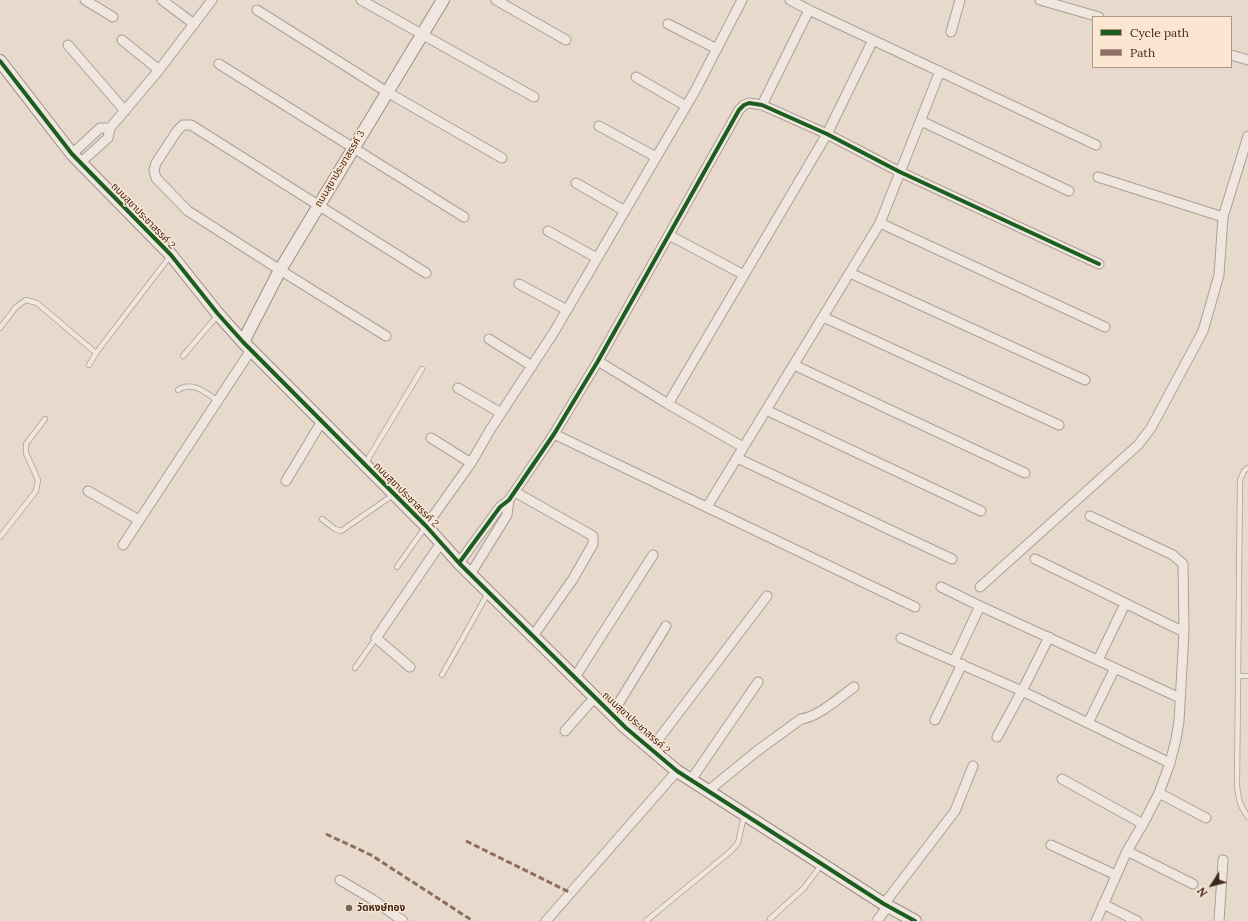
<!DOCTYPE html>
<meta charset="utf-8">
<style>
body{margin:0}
#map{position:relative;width:1248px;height:921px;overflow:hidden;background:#e7dacc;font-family:Lora,serif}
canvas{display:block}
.legend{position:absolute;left:1092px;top:16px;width:140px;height:52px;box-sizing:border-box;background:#fae6d1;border:1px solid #ae9989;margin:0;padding:5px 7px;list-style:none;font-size:12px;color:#3d261c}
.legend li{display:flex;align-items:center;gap:8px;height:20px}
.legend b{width:20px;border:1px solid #ae9989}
.north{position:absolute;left:1192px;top:865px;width:40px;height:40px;-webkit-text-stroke:3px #fae6d1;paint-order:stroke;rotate:234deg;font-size:11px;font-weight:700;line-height:16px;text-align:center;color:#3d261c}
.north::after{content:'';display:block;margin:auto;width:14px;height:18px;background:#3d261c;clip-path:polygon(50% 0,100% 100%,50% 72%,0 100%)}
</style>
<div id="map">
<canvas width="1248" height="921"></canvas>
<ul class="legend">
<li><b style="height:5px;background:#1b5e20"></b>Cycle path</li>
<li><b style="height:5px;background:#8d6e63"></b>Path</li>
</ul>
<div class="north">N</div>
</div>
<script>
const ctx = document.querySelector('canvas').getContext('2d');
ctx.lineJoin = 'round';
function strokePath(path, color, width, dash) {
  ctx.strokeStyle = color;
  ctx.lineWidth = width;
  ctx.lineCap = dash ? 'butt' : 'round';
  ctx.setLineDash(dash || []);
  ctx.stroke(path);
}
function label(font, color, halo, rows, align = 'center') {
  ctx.font = font + ' Lora,"Noto Sans Thai",serif';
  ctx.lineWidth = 3;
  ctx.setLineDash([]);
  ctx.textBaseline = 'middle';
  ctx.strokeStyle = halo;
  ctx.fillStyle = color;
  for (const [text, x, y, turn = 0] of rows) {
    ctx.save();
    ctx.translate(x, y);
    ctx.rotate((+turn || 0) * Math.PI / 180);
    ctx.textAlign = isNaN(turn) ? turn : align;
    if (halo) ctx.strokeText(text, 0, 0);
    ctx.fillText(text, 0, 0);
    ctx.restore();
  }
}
const lane = new Path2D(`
 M0,328l16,-21 10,-7 11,3 59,50 75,-98
 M183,356l35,-41
 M89,365l7,-12
 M178,390c14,-10 28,3 40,11
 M365,464l57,-95
 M1248,468l-4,3 -4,9 -3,305c1,12 3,22 11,32
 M322,519l13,10 6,2 52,-36
 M0,537l36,-46 2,-11 -12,-27v-9l19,-25
 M397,567l29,-41
 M355,668l21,-30
 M442,675l46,-82
 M1239,676h9
 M770,919l34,-31 18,-24
 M646,921l85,-70 7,-8 6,-27`);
const street = new Path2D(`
 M85,0l28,17
 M162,0l32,24
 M361,0l173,97
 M496,0l70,40
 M790,0l19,10 287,135
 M1040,0l59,17
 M257,10l130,82 115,66
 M668,24l49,25
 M951,32l9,-32
 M122,40l37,30
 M68,45l57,66
 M1231,55l17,5
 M219,64l245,153
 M636,77l50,29
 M762,105l47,-95
 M921,121l148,70
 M599,126l57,31
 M72,154l28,-26h10
 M80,163l28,-25 2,-10 49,-58 53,-70
 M1098,177l125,40
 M576,183l49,28
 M880,223l225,104
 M548,231l49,27
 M669,235l75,40
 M850,273l235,107
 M519,284l48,26
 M823,317l236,108
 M386,336l-106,-66 -92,-59 -32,-33 -2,-8 2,-7 21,-32 6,-6h8l235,148
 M489,339l43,27
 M598,361l70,43 75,43
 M794,365l231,108
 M458,388l43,25
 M668,404l159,-270 46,-94
 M766,410l215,101
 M554,434l361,173
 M431,438l40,25
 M737,458l215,101
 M286,481l36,-60
 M88,491l51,29
 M515,492l78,44v8l-20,35 -40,57
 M707,507l173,-284 60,-152
 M1090,516l83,39 10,9 1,68 -5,89 -3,18 -6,24 -11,30 -16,31 -16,27 -31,70
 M426,526l45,-63 19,-33 64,-98 141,-241 47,-91
 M123,545l128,-195
 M1035,559l149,73
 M459,563l41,-56 9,-7 45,-66 44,-73 141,-251 5,-5 5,-2 13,2 65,29 73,38 199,92
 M471,573l36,-58 2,-15
 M941,587l39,19 200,92
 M980,587l158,-142 13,-17 52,-97 16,-56 4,-58 25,-81
 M901,638l121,53 148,72
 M1098,660l27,-56
 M954,661l26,-55
 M410,667l-34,-29 65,-95
 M575,677l78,-122
 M612,714l54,-88
 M935,720l27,-56
 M1088,723l27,-55
 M565,731l30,-34
 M997,737l25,-46 27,-54
 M651,749l116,-153
 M1062,779l81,45
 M691,780l67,-98
 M708,791l49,-40 44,-32c17,-2 39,-22 53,-32
 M1159,793l47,25
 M1051,845l65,30
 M1127,851l66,33
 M340,880l32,19 31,22
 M884,904l71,-93 18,-45
 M1103,904l34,17
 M546,921l131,-150
 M877,921l11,-15
 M1219,921l4,-61`);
const secondary = new Path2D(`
 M0,61l72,93 99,101 47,59 25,28 183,184 33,37 167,165 51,43 207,133 31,17
 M243,342l37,-72 163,-270`);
strokePath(lane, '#ac9f95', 6);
strokePath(street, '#ac9f95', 11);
strokePath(secondary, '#9c8f85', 14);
strokePath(lane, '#efe7df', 4.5);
strokePath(street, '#efe7df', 9);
strokePath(secondary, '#efe7df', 12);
strokePath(new Path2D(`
 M326,834l45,21 102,66
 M466,841l105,52`), '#8d6e63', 3, [6, 3]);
strokePath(new Path2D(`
 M0,61l72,93 99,101 47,59 25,28 183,184 33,37 167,165 51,43 207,133 31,17
 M459,563l41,-56 9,-7 45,-66 44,-73 141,-251 5,-5 5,-2 13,2 65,29 73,38 199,92`), '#1b5e20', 4);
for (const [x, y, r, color] of [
 [349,908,4,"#78655a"]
]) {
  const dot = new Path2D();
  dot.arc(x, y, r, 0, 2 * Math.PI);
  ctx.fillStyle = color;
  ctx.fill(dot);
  strokePath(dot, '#fae6d1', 1.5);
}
label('10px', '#3d261c', '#fae6d1', [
 ["ถนนสุขาประชาสรรค์ 3",340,169,-59],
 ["ถนนสุขาประชาสรรค์ 2",143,216,46],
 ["ถนนสุขาประชาสรรค์ 2",406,495,45],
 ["ถนนสุขาประชาสรรค์ 2",636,723,42]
]);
label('bold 10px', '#3d261c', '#fae6d1', [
 ["วัดหงษ์ทอง",357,908]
], 'left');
</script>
